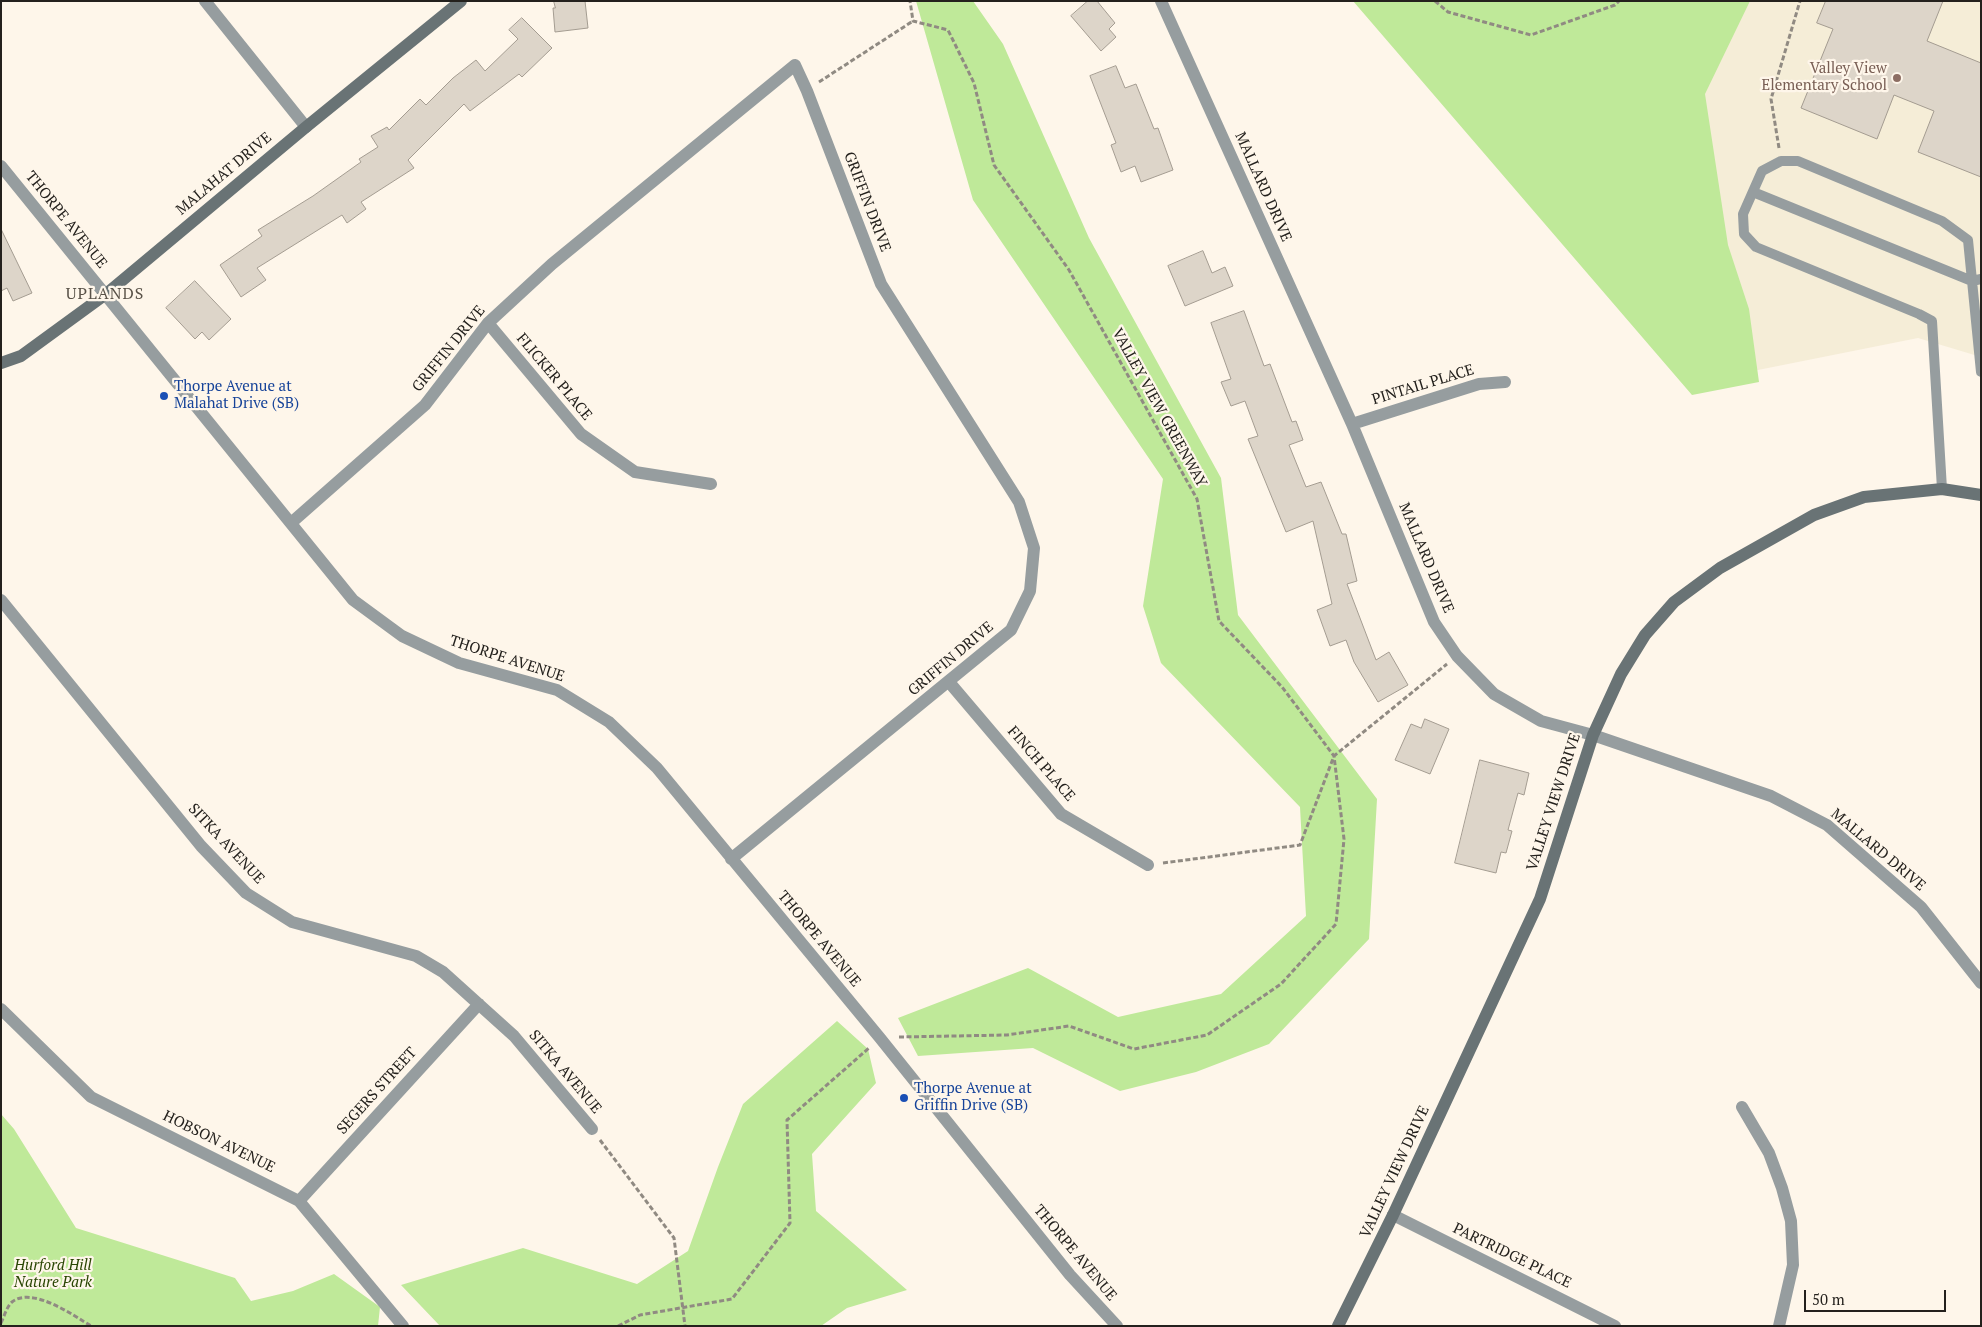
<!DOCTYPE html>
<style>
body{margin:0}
#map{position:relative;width:1982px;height:1327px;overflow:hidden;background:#fef6ea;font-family:"PT Serif",serif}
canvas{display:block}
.frame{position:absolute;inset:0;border:2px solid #24211d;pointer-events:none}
.scale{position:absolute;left:1804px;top:1290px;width:142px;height:22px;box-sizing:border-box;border:2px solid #24211d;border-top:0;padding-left:6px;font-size:15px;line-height:18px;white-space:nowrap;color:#24211d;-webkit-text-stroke:4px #fef6ea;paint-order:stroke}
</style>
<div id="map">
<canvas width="1982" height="1327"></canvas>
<div class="frame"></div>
<div class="scale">50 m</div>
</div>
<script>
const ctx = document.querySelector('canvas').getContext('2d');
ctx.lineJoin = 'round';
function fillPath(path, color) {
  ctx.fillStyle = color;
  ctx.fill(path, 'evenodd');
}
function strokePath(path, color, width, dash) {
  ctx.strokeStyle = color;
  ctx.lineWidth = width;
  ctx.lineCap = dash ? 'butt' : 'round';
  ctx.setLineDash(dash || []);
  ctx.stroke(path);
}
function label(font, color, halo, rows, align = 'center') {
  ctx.font = font + ' "PT Serif",serif';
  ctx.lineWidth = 4.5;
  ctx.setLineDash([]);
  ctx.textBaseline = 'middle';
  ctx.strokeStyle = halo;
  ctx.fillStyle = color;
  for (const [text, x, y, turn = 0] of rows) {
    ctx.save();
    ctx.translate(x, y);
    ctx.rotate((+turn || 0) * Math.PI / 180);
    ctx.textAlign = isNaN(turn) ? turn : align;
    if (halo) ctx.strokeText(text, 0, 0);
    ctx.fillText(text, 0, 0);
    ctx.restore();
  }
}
fillPath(new Path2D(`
 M1364,1h617v356l-63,-19 -225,45z`), '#f5edd7');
fillPath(new Path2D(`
 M916,1h57l30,43 86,194 132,240 17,137 139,184 -8,140 -100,105 -73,28 -76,19 -87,-43 -115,8 -20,-38 130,-50 90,49 103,-23 85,-78 -6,-109 -139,-144 -18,-57 20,-127 -190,-279z
 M1353,1h397l-45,93 23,151 21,64 10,73 -67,13z
 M837,1021l31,28 8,34 -64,71 4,57 91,79 -60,18 -26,18h-381l-39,-41 122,-37 114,36 51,-33 30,-84 25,-63z
 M1,1114l13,15 62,99 159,50 16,23 42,-10 41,-17 46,33 -2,19h-377z`), '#bfe999');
const building = new Path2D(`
 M554,1h31l3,27 -33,4 -2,-24h2z
 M1088,1h9l18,22 -6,6 7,8 -15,14 -30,-35z
 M1826,1h117l-16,40 54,22v114l-63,-25 16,-41 -40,-16 -17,44 -76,-31 32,-79 -16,-6z
 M522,18l30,30 -30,29 -3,-3 -49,37 -6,-7 -56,56 6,8 -53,34 5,7 -19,14 -5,-8 -85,53 9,12 -25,17 -21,-32 42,-29 -4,-6 55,-34 48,-34 -2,-3 19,-12 -7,-11 16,-9 2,3 31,-31 6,6 27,-27 23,-18 9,11 33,-32 -9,-9z
 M1116,66l9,22 11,-4 18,45 4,-1 15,42 -32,12 -6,-16 -14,6 -10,-27 5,-2 -26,-67z
 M1,229l31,64 -19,8 -6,-13 -6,3z
 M1203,251l9,22 13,-6 8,19 -48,20 -17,-40z
 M195,281l36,38 -22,21 -7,-8 -7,7 -29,-31z
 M1244,311l20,55 6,-2 22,58 4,-1 7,19 -14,5 17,42 15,-5 21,52h4l11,47 -10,3 29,76 13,-8 19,33 -30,17 -24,-40 -8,-22 -16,6 -13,-36 15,-6 -19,-83 -27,11 -38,-93 10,-3 -13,-35 -14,5 -10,-24 10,-3 -20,-56z
 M1425,719l24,10 -19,45 -35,-14 16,-36 10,4z
 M1480,760l49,13 -5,22 -6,-2 -10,37 4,1 -6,22 -5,-1 -5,21 -41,-10z`);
fillPath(building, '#ddd5c9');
strokePath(building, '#a49c91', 1);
strokePath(new Path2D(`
 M1435,1l13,11 83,23 84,-30 4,-4
 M819,82l94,-61
 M1779,148l-8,-49 29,-98
 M1163,863l137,-18 34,-89 113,-92
 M899,1037l108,-2 62,-9 65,23 73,-14 74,-51 55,-60 8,-85 -10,-83 -52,-69 -63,-66 -22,-122 -128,-229 -75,-105 -20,-82 -26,-53 -35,-9 -3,-20
 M600,1140l74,98 11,88
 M1,1323c3,-6 6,-17 11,-21 20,-16 61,13 79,24
 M618,1326l22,-11 92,-16 58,-76 -3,-103 82,-72`), '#908a82', 3, [5, 2.5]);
strokePath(new Path2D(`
 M1753,192l219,89 9,-2
 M1942,489l-10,-168 -13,-7 -163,-67 -12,-13 -1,-20 19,-43 19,-10h17l144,60 26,19 13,132`), '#969d9f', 10);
strokePath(new Path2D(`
 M205,1l101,126
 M1161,1l191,423 82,198 23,34 37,38 47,27 52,14 178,61 56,29 94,82 60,76
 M1,166l352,434 49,36 57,27 98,27 52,32 48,46 223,270 190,237 47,51
 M488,323l93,111 54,38 76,12
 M1352,424l127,-40 26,-2
 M291,523l134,-118 63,-82 64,-59 243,-199 12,26 74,193 138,218 15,46 -4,43 -19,39 -280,229
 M1,600l200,246 45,47 46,29 124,34 27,16 71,64 78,93
 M949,682l112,132 87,51
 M1,1009l90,88 208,104 104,125
 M1742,1107l27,46 13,35 9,33 2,44 -14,61
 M299,1201l180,-197
 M1393,1215l222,111`), '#969d9f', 12);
strokePath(new Path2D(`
 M1,363l20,-7 85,-62 200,-167 155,-126
 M1338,1326l55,-111 147,-316 53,-164 28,-61 24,-39 29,-33 46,-34 94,-53 50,-18 78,-8 39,6`), '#697375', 12);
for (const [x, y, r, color] of [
 [1897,78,5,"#8d6e63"],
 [164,396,5,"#1a4fb4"],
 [904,1098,5,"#1a4fb4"]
]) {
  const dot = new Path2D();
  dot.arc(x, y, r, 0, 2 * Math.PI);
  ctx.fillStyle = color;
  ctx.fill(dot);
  strokePath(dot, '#fef6ea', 2);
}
label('15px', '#785e54', '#fef6ea', [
 ["Valley View",1887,69],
 ["Elementary School",1887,86]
], 'right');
label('15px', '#24211d', '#fef6ea', [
 ["MALAHAT DRIVE",224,174,-40],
 ["MALLARD DRIVE",1263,187,66],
 ["GRIFFIN DRIVE",867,202,69],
 ["THORPE AVENUE",66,220,51],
 ["GRIFFIN DRIVE",449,349,-51],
 ["FLICKER PLACE",554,377,50],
 ["PINTAIL PLACE",1423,385,-17],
 ["VALLEY VIEW GREENWAY",1159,408,61],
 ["MALLARD DRIVE",1426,558,67],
 ["THORPE AVENUE",507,659,18],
 ["GRIFFIN DRIVE",951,659,-40],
 ["FINCH PLACE",1041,764,49],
 ["VALLEY VIEW DRIVE",1554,802,-72],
 ["SITKA AVENUE",226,844,47],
 ["MALLARD DRIVE",1878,850,40],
 ["THORPE AVENUE",819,939,50],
 ["SITKA AVENUE",565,1072,50],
 ["SEGERS STREET",377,1091,-48],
 ["HOBSON AVENUE",219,1142,26],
 ["VALLEY VIEW DRIVE",1395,1172,-65],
 ["THORPE AVENUE",1075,1253,50],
 ["PARTRIDGE PLACE",1512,1256,26]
]);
label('15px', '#164399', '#fef6ea', [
 ["Thorpe Avenue at",174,387],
 ["Malahat Drive (SB)",174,404],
 ["Thorpe Avenue at",914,1089],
 ["Griffin Drive (SB)",914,1106]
], 'left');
label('italic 15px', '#2a4603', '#fef6ea', [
 ["Hurford Hill",53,1266],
 ["Nature Park",53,1283]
]);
ctx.letterSpacing = '1px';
label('16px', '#595248', '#fef6ea', [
 ["UPLANDS",105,294]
]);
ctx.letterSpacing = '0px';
</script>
